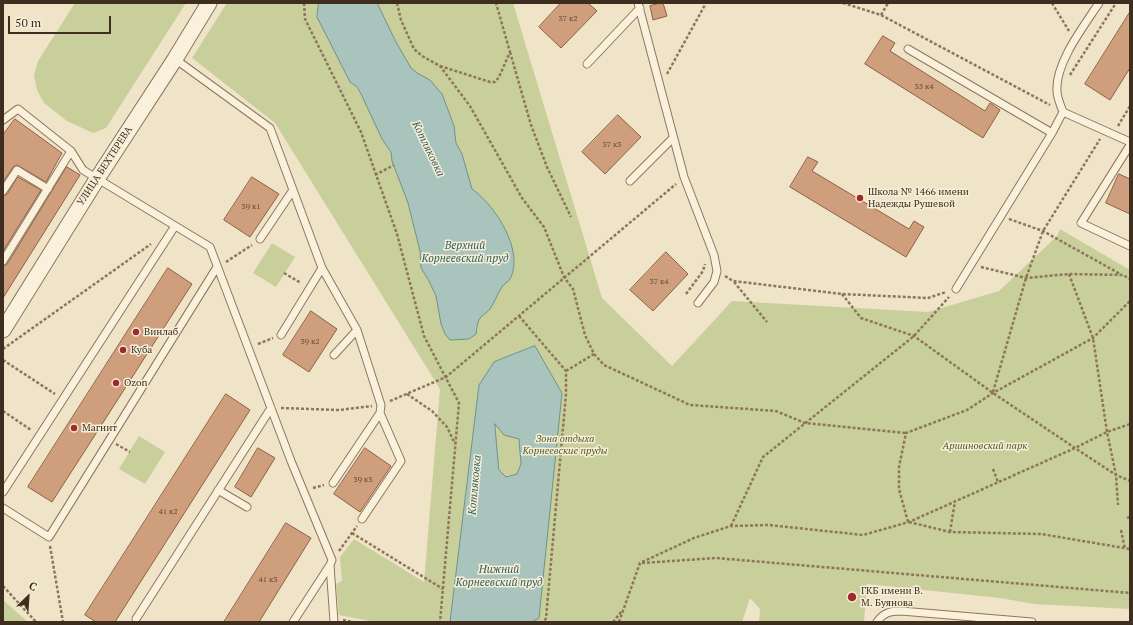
<!DOCTYPE html>
<meta charset="utf-8">
<style>
body{margin:0}
#map{position:relative;width:1133px;height:625px;overflow:hidden;background:#f0e4c8;font-family:"PT Serif",serif}
canvas{display:block}
.frame{position:absolute;inset:0;border:4px solid #3d2e20;pointer-events:none}
.north{position:absolute;left:8px;top:577px;width:40px;height:40px;-webkit-text-stroke:3px #f7eed8;paint-order:stroke;rotate:25deg;font-size:11px;font-weight:700;line-height:16px;text-align:center;color:#3d2e20}
.north::after{content:'';display:block;margin:auto;width:14px;height:18px;background:#3d2e20;clip-path:polygon(50% 0,100% 100%,50% 72%,0 100%)}
.scale{position:absolute;left:8px;top:16px;width:103px;height:18px;box-sizing:border-box;border:2px solid #3d2e20;border-top:0;padding-left:5px;font-size:12px;line-height:14px;white-space:nowrap;color:#3d2e20;-webkit-text-stroke:3px #f7eed8;paint-order:stroke}
</style>
<div id="map">
<canvas width="1133" height="625"></canvas>
<div class="frame"></div>
<div class="north">С</div>
<div class="scale">50 m</div>
</div>
<script>
const ctx = document.querySelector('canvas').getContext('2d');
ctx.lineJoin = 'round';
function fillPath(path, color) {
  ctx.fillStyle = color;
  ctx.fill(path, 'evenodd');
}
function strokePath(path, color, width, dash) {
  ctx.strokeStyle = color;
  ctx.lineWidth = width;
  ctx.lineCap = dash ? 'butt' : 'round';
  ctx.setLineDash(dash || []);
  ctx.stroke(path);
}
function label(font, color, halo, rows, align = 'center') {
  ctx.font = font + ' "PT Serif",serif';
  ctx.lineWidth = 3;
  ctx.setLineDash([]);
  ctx.textBaseline = 'middle';
  ctx.strokeStyle = halo;
  ctx.fillStyle = color;
  for (const [text, x, y, turn = 0] of rows) {
    ctx.save();
    ctx.translate(x, y);
    ctx.rotate((+turn || 0) * Math.PI / 180);
    ctx.textAlign = isNaN(turn) ? turn : align;
    if (halo) ctx.strokeText(text, 0, 0);
    ctx.fillText(text, 0, 0);
    ctx.restore();
  }
}
fillPath(new Path2D(`
 M75,3h111l-80,125 -13,5 -26,-12 -23,-18 -7,-13 -3,-15 4,-14z
 M227,3h286l89,295 70,68 60,-65 196,11 71,-21 58,-55 3,-7 70,41v339l-96,-5 -34,-6 -133,-14 -3,38h-105l1,-13 -10,-11 -8,24h-367l-36,-7 -3,-31 6,-3 -2,-24 14,-18 70,43 16,-193 -165,-266 -83,-65z
 M272,243l23,14 -19,30 -23,-14z
 M139,436l26,16 -20,32 -26,-15z
 M3,600l25,22h-25z`), '#c9cf9b');
const water = new Path2D(`
 M319,3h58l19,39 15,26 6,5 13,7 12,14 12,32 2,17 6,11 10,35c23,16 53,62 38,90 -2,3 -6,5 -8,8 -5,7 -7,15 -12,22 -2,3 -6,5 -9,8 -4,4 -4,12 -5,17l-7,5 -19,1 -5,-6 -4,-10 -5,-28 -7,-15 -8,-13 -1,-17 -12,-48 -16,-42 -1,-9 -9,-13 -21,-45 -4,-7 -7,-5 -33,-65z
 M535,346l27,47 -23,225 -7,4h-82l29,-237 15,-23zM495,424l9,11 15,4 2,25 -4,10 -11,3 -7,-7z`);
fillPath(water, '#a9c4bc');
strokePath(water, '#6f938a', 1);
const building = new Path2D(`
 M561,3h27l9,8 -36,37 -22,-21z
 M663,3l4,13 -14,4 -3,-14z
 M1130,12v56l-20,32 -25,-16z
 M883,36l12,7 -5,8 95,60 5,-8 10,7 -17,28 -118,-74z
 M618,115l23,22 -36,37 -23,-22z
 M15,119l47,34 -16,29 -29,-17 -4,2 -10,15v-47z
 M808,157l10,5 -6,9 97,58 5,-8 10,6 -18,30 -116,-70z
 M67,167l13,8 -77,123v-32l4,-2z
 M1119,174l11,5v35l-24,-11z
 M18,177l23,13 -38,61v-55l4,-2z
 M252,177l27,17 -29,43 -26,-17z
 M666,252l22,22 -35,37 -23,-21z
 M168,268l24,16 -140,218 -24,-15z
 M311,311l26,18 -28,43 -26,-17z
 M226,394l24,16 -135,212h-19l-11,-7z
 M258,448l17,10 -24,39 -16,-10z
 M365,448l26,18 -31,46 -26,-18z
 M286,523l25,15 -52,84h-35z`);
fillPath(building, '#cf9f7d');
strokePath(building, '#8d5f41', 1);
const service = new Path2D(`
 M638,3l46,174 30,78 3,16 -3,11 -16,21
 M908,49l144,84
 M175,59l95,69 52,140 35,62 24,75 -1,8 -47,70
 M587,64l53,-56
 M1063,112l67,30
 M3,120l15,-11 53,42 12,19 127,77 81,214 41,99 -2,5 -37,57
 M1130,145l-49,78 49,23
 M630,181l43,-43
 M3,191l14,-21 31,19
 M260,239l33,-49
 M3,261l68,-110
 M956,289l96,-156 11,-21c-2,-6 -6,-14 -6,-21 -2,-28 27,-65 42,-88
 M281,335l41,-67
 M334,355l23,-25
 M218,490l29,17
 M3,492l172,-266
 M3,508l46,29 168,-270
 M362,519l39,-58 -21,-48
 M330,565l4,57
 M136,619l135,-211
 M877,622c6,-9 13,-11 24,-11l131,11`);
const minor = new Path2D(`
 M3,330l94,-151 78,-120 34,-56`);
strokePath(service, '#8d765c', 9);
strokePath(minor, '#8d765c', 17);
strokePath(new Path2D(`
 M304,3l1,16 56,113 36,102 27,102 35,67 -19,219
 M397,3l4,17 13,29 8,7 18,10 30,40 52,92 22,29 20,50 9,12 12,46 9,19 10,11 86,40 86,6 29,12 101,10
 M843,3l38,12 169,90
 M1052,3l17,28
 M881,15l7,-12
 M510,52l21,73 16,42 24,50
 M440,66l50,16h5l4,-5 11,-25 -14,-49
 M667,74l39,-71
 M1070,75l46,-72
 M1118,126l12,-20
 M375,175l19,-10
 M1009,219l34,12 79,44
 M226,262l26,-17
 M981,267l45,11 43,-4 54,1 7,4
 M284,273l17,10
 M1069,274l24,64 14,94 9,43 2,30
 M725,276l8,5 109,13 86,4 18,-6
 M734,282l33,40
 M686,294l17,-23 2,-7
 M842,294l19,24 53,18 79,57 82,55 41,27 14,6
 M519,316l47,55v23l-20,224 -2,4
 M258,344l15,-6
 M3,349l148,-105
 M3,360l52,34
 M566,371l28,-17
 M993,392l33,-114 17,-47 57,-92
 M407,394l25,17 15,16 8,17
 M390,401l56,-24 230,-193
 M281,408l58,2 33,-4
 M3,411l28,19
 M116,444l14,8
 M993,469l5,13
 M313,488l11,-3
 M1127,518l3,-1
 M908,522l-9,-33v-22l7,-34 61,-23 26,-17 100,-55 37,-37
 M909,522l41,10 91,2 89,15
 M731,526l32,-69 151,-121 35,-39
 M1121,530l4,19
 M950,532l5,-31
 M352,533l91,56
 M50,546l13,76
 M339,551l18,-25
 M642,563l74,-5 414,35
 M3,586l33,36
 M343,620l10,2
 M613,622l8,-10
 M619,622l21,-59 54,-25 37,-12 38,-1 94,10 46,-13 166,-74 32,-16 23,-8`), '#8d765c', 2.5, [3, 2]);
strokePath(service, '#faf1dc', 7);
strokePath(minor, '#faf1dc', 15);
for (const [x, y, r, color] of [
 [860,198,4,"#9e2a2b"],
 [136,332,4,"#9e2a2b"],
 [123,350,4,"#9e2a2b"],
 [116,383,4,"#9e2a2b"],
 [74,428,4,"#9e2a2b"],
 [852,597,5,"#9e2a2b"]
]) {
  const dot = new Path2D();
  dot.arc(x, y, r, 0, 2 * Math.PI);
  ctx.fillStyle = color;
  ctx.fill(dot);
  strokePath(dot, '#f7eed8', 1.5);
}
label('8px', '#624a37', null, [
 ["37 к2",568,19],
 ["35 к4",924,87],
 ["37 к3",612,145],
 ["39 к1",251,207],
 ["37 к4",659,282],
 ["39 к2",310,342],
 ["39 к3",363,480],
 ["41 к2",168,512],
 ["41 к3",268,580]
]);
label('10px', '#3d2e20', '#f7eed8', [
 ["УЛИЦА БЕХТЕРЕВА",105,166,-57]
]);
label('10px', '#3d2e20', '#f7eed8', [
 ["Школа № 1466 имени",868,192],
 ["Надежды Рушевой",868,204],
 ["Винлаб",144,332],
 ["Куба",131,350],
 ["Ozon",124,383],
 ["Магнит",82,428],
 ["ГКБ имени В.",861,591],
 ["М. Буянова",861,603]
], 'left');
label('italic 10px', '#4d5a26', '#f7eed8', [
 ["Зона отдыха",565,439],
 ["Корнеевские пруды",565,451],
 ["Аршиновский парк",985,446]
]);
label('italic 11px', '#2f5d5a', '#f7eed8', [
 ["Котляковка",428,149,64],
 ["Верхний",465,246],
 ["Корнеевский пруд",465,259],
 ["Котляковка",475,485,-85],
 ["Нижний",499,570],
 ["Корнеевский пруд",499,583]
]);
</script>
